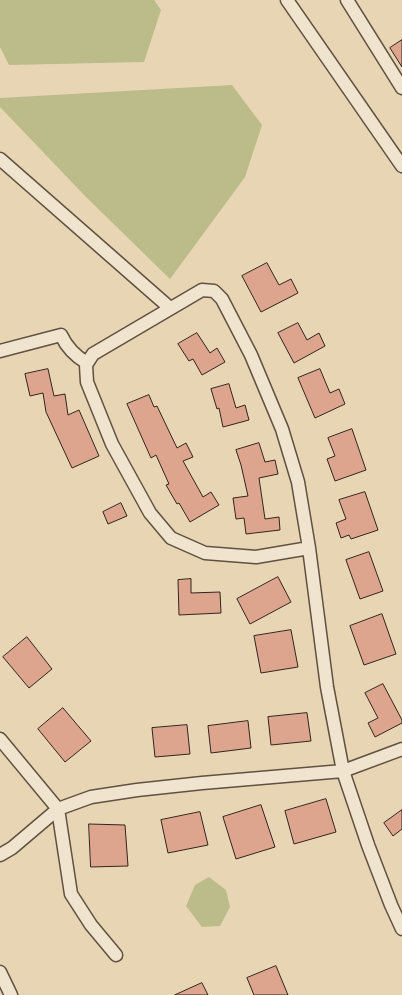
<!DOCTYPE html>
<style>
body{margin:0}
canvas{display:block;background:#e8d5b4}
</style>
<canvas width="402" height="995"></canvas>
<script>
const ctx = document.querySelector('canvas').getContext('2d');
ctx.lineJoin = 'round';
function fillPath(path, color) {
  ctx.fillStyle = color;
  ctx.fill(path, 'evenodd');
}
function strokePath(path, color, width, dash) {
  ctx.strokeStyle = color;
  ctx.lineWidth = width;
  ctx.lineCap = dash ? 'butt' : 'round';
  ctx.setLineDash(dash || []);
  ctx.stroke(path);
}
fillPath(new Path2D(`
 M0,0h154l7,10 -17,52 -135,3 -9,-18z
 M232,85l30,40 -17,52 -75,102 -84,-82 -86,-90v-9z
 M209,877l17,13 4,17 -10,19 -18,1 -16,-21 9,-21z`), '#bbbc89');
const building = new Path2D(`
 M402,40v27l-12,-19z
 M267,263l12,22 12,-6 7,14 -37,19 -19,-36z
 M298,323l9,17 12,-7 6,13 -31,17 -16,-30z
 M197,333l13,20 7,-5 8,14 -23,13 -9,-16 -4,2 -11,-17z
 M48,369l6,27 11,-2 3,21 11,-5 20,46 -27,12 -26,-56 -3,-19 -13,3 -5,-22z
 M320,369l10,24 9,-4 6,15 -30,14 -17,-40z
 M229,384l7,24 9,-3 4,15 -26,7 -4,-19 -2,1 -6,-20z
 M149,395l5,12 3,-1 20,42 9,-5 7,14 -10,4 20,36 8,-5 8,13 -29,17 -11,-19 -2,1 -11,-19 3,-1 -13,-29 -5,3 -24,-54z
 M352,429l14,41 -31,11 -8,-22 8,-3 -7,-18z
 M259,443l6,19 10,-2 3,14 -19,4 6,41 14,-2 1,13 -34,4 -2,-16 -8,1 -3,-21 15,-2 -7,-31 -5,-15z
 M365,492l13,38 -27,9 -2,-4 -8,3 -5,-15 10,-4 -7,-19z
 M121,503l6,13 -19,8 -5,-12z
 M369,552l14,39 -23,8 -14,-39z
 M278,577l13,25 -41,22 -13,-25z
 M191,579v14l29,-1 1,21 -42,2 -1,-35z
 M382,614l14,40 -32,11 -14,-39z
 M291,630l7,37 -37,6 -7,-37z
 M27,637l25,32 -23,19 -26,-31z
 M383,684l19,36v3l-27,14 -7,-14 10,-5 -13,-25z
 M63,708l28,33 -26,21 -27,-33z
 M307,713l4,28 -40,4 -3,-28z
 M248,721l3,27 -40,5 -3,-27z
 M187,725l3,29 -35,3 -3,-29z
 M326,799l10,33 -42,12 -9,-33z
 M261,805l14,42 -39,12 -13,-42z
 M402,810v19l-9,7 -9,-13z
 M200,812l8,33 -40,8 -7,-33z
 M89,824l36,1 3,41 -37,1z
 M276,966l12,29h-34l-7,-17z
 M202,983l6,12h-33z`);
fillPath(building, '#dda58e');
strokePath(building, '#32251c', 1);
const street = new Path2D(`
 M287,0l115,166
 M347,0l55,88
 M0,159l170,149
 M0,351l61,-16c6,13 14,21 26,28
 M309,548l-53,9 -51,-4 -34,-15 -21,-25 -38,-69 -25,-62 -1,-17 7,-11 109,-64 12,1 8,8 29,56 31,74 16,53 11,66 18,139 16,84 25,74 23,60 11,24
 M0,739l58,70 13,85 20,31 25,30
 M0,855l12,-7 46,-39 33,-12 46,-7 65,-7 141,-12 59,-22
 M0,972l11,23`);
strokePath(street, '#605142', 15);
strokePath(street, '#f0e4ce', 12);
</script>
